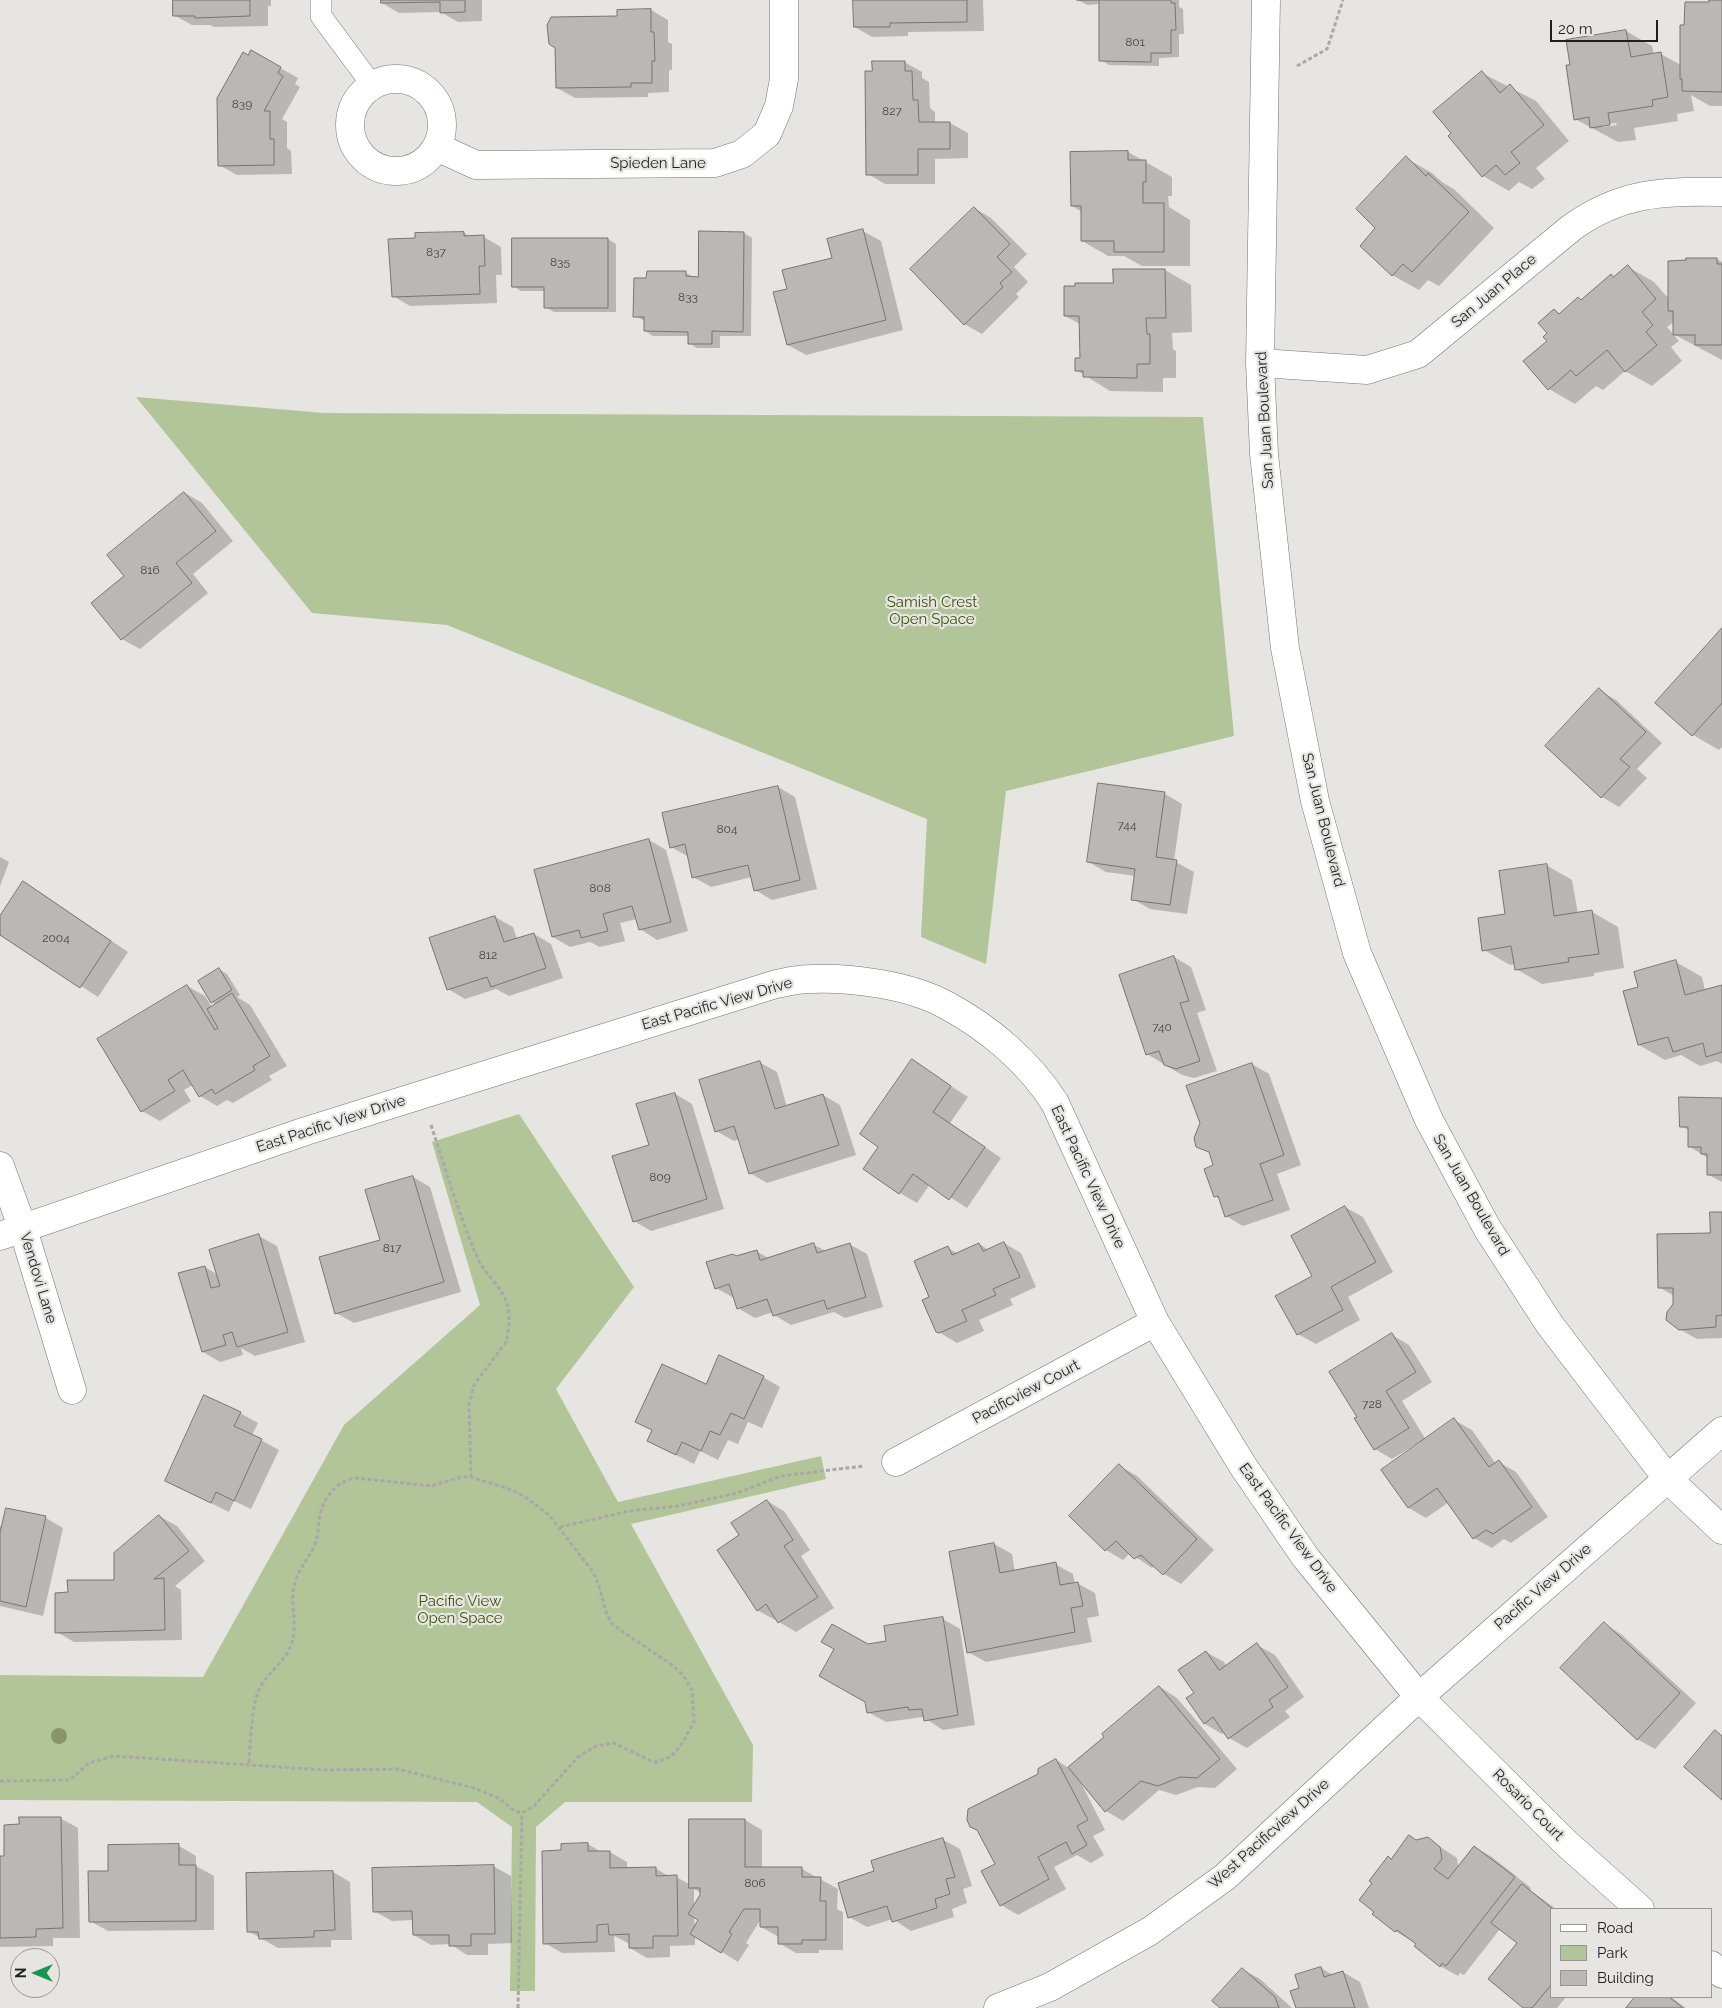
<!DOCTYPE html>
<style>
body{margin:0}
#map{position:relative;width:1722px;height:2008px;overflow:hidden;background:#e7e5e2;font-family:Raleway,sans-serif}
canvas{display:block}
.legend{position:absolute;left:1550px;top:1908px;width:162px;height:90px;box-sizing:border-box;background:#e7e5e2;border:1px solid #979694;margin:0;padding:6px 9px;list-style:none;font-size:15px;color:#201f1e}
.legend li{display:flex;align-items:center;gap:10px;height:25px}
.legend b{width:25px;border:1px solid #979694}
.north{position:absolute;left:10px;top:1948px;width:50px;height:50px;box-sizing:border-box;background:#e7e5e2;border:1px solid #979694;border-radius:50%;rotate:270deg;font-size:14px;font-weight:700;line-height:20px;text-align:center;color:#201f1e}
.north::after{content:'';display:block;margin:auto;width:18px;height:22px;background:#199552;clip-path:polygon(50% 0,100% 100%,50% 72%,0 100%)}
.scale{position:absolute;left:1550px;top:20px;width:108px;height:22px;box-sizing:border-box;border:2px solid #201f1e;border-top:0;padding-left:6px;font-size:15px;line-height:18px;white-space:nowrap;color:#201f1e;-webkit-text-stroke:4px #e7e5e2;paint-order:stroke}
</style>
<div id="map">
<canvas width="1722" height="2008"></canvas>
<ul class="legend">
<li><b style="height:6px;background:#fff"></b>Road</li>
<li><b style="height:14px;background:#b1c598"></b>Park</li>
<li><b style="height:14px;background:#bab8b5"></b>Building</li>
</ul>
<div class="north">N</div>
<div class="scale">20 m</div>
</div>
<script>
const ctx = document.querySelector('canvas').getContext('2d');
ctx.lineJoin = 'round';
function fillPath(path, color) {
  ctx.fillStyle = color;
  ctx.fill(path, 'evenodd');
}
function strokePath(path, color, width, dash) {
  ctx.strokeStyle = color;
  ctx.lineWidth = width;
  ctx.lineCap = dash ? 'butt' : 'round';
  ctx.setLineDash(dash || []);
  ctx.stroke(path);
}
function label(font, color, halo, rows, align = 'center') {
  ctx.font = font + ' Raleway,sans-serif';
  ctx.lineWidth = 4.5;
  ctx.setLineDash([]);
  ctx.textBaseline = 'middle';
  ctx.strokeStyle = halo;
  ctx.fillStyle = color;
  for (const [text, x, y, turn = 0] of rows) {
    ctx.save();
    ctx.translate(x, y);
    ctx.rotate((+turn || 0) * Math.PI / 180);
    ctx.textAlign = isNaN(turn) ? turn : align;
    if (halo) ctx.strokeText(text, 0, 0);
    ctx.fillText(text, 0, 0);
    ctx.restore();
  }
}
fillPath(new Path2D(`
 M136,397l188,16 879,4 31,319 -228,55 -20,173 -65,-27 6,-118 -480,-194 -135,-12z
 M519,1114l115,173 -78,102 62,113 203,-46 5,23 -195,45 122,221 -1,57h-187l-29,25 -1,164h-25l2,-164 -35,-25 -477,-2v-125l203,2 141,-252 136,-120 -48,-163z`), '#b1c598');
fillPath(new Path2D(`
 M174,0h97v6h-3v20l-54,1 -4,-2h-18l-18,-10z
 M382,0h100v21l-24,1 -17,-10 -42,1 -17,-10z
 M855,0h128l1,31 -76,1v4l-36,1 -17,-10z
 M1078,0h101v7l4,2 1,25h-5v23l-20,1v8l-50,-1 -8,-5 -1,-56 -13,1z
 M1711,0h11v106h-12l-19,-11 3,16 -17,3 1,7 -44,7 2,12 -18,2 -43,-23 -4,-53 55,-35 26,15 2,9 7,-1 20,11 4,-39 26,-23zM1616,123l1,2 -14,2 -2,-2z
 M651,10l17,10v22l4,2v26h-3v22l-21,1v4l-73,1 -18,-10z
 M252,52l46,26 -3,6 5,3 -18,32 5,3v26l4,3 1,23 -55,1 -18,-10 30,-109z
 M904,62l18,10v6l7,4 1,26 5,4v11h15l18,10v25l-33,1v25h-50l-17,-10z
 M1482,73l54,28 33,40 -33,27 9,11 -13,10 -13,-7 -10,9 -26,-15z
 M1128,152l44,25v19h-4l1,11 21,13v46h-48l-18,-10h-16l-26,-15v-29l-10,-6z
 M1406,158l26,15 10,9 13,8 39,38 -55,58 -11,-6 -9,10 -27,-15 -15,-47z
 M974,208l17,10 36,36 -13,13 14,15 -12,12 3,3 -37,37 -18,-10z
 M863,231l18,10 22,89 -97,25 -18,-10 1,-55 45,-32z
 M464,233l7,4h13l17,10 1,28h-6l1,28 -87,3 -17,-10 23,-57z
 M744,233l8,5 -1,98h-31v12h-23l-8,-5v-7h-36l-8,-5v-10l-10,-5 51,-43 9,5h4z
 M608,239l8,5v68h-62l-9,-5v-16h-24l-8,-5z
 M1717,259l5,3v98l-47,-25v-14l-8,6 12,14 -8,6 11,14 -30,25 -27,-15 -22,19 -7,-4 -21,18 -26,-15v-55l6,-24 5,4 19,-16 3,2 29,-24 4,2 13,-11 26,15 16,18z
 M1165,270l26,15 1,47 -20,1 1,16 3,2v27h-13v14l-53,-1 -34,-21 5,-10 -1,-36 -15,-8 49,-32v-13z
 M185,493l17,10 31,38 -40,33 15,19 -68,56 -18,-10 4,-63z
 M1722,630v117l-3,3 -26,-15 -36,-32z
 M1599,690l17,10 46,43 -25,26 10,9 -28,29 -17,-10 -55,-51z
 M1099,784l66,10 17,10 -8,57 20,11 -7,42 -37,-5 -17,-10 3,-23 -30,-4 -17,-10z
 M778,787l17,10 22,92 -45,11 -17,-10 -3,-13 -41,10 -18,-10 -4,-20 -18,-10z
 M649,840l17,10 22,81 -31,9 -17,-11 -3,-10 -17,4 5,18 -25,6 -10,-5 -20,5 -17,-10z
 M0,857l9,5 -9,24z
 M1546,865l26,15 6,34 14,-2 26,15 6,41 -30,5v3l-52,8 -26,-15 -1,-5 -5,1 -26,-15 23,-35z
 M41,893l87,59 -30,45 -98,-64v-15z
 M495,917l18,10 4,12 17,-5 17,10 12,34 -54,18 -13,-7 -31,10 -17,-10z
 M1174,957l17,10 15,43 -9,3 20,58 -23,7 -12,-3 -35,-21z
 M1676,962l26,15 3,13 17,-4v78l-5,-3 -17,5 -19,-11 -16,5 -26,-15v-57z
 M219,969l8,5 13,21 -3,2 13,8 37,61 -18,10 3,4 -39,23 -6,-3 -10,6 -17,-10 -7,-11 -9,5 7,11 -31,20 -18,-10 45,-125 18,10 7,11 4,-2 -4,-3z
 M912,1061l56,36 -18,26 51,35 -34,50 -37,-24 -13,19 -17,-10 -20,-47z
 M759,1062l18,10 10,35 36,-12 17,10 16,50 -89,28 -17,-10 -11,-34 -5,2 -18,-10z
 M1252,1064l17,10 32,91 -24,9 13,36 -47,16 -17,-10 -6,-17 -5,-3v-30l-5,-13 -13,-7z
 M675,1094l17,10 32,105 -73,22 -17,-10 17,-75z
 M1722,1099v83l-13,-7 -1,-17 -18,-11v-16l-9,-5z
 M413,1177l17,10 31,105 -107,31 -18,-10 45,-73z
 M1345,1207l18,10 30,55 -45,25 12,23 -44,24 -18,-10 -21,-37 37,-21z
 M1722,1213v125l-25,1 -18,-10 -5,-33 -15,-9 53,-53z
 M259,1236l18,10 28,96 -50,14 -14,-8 2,7 -23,7 -17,-10 2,-85 13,8z
 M1004,1243l17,10 15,34 -26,12 3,6 -34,15 5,11 -27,12 -20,-12 -6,-34 17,-49 10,6 21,-10 10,6z
 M849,1244l18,10 16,53 -38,11 -11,-6 -43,13 -17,-10 -1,-3 -18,6 -17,-10 -4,-10 -18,-10 21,-31 19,-6 14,8 44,-14 12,6z
 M1392,1335l17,10 23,37 -30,19 24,39 28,-20 18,10 24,34 3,-2 17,10 32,45 -37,26 -7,-4 -12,9 -18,-10 -25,-36 -23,16 -17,-10 -26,-37 41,-30 -1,-1 -31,19 -17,-10 -16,-32z
 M763,1377l17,10 -18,41 -14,-6 -10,22 -10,-4 -10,20 -18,-9 -6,13 -46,-23 5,-10 -16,-10 69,-35z
 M240,1413l18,10 -6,12 27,15 -28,59 -17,-8 -5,11 -63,-31z
 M1119,1466l18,10 77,74 -33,34 -17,-10 -9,-8 -3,2 -22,-15 -7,7 -17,-10 -35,-34z
 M767,1501l17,10 26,39 -9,6 33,52 -38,24 -17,-10 -2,-4 -2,2 -18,-10 -16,-75z
 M7,1509l39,9 17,10 -20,88 -43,-10v-80l3,2z
 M159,1516l18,10 28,35 -30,25 6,4 1,50 -108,2 -17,-10 12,-39 46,-12z
 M994,1544l18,10 3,18 40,-8 18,10 2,10 2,-1 18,10 4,23 -12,2 5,24 -106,20 -18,-10z
 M943,1619l17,10 15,96 -32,5 -20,-13 -37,5 -18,-10v-67l20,-3z
 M1604,1624l17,10 75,69 -41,46 -18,-10z
 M1257,1645l18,10 29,42 -19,14 5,6 -43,31 -18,-10 -4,-7 -3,3 -17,-10 -17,-25 7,-6 11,-41 18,10 2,4z
 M1160,1687l17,11 60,71 -22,19 -17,-1 -22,8 -17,-5 -36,31 -17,-10 -27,-32 26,51 -12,6 11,19 -13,8 -14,-8 -23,12 12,22 -48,26 -17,-10 -4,-41 42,-90 17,-14 13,8 37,-31z
 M60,1818l18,10 2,110h-27v8l-53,1v-89h6l14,-33z
 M745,1820l17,10v39h40l36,20 -1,20 6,3v38h-24v3h-23l-17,-10v-6l-18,-10v-8l-15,24 3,2 -11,17 -43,-27v10l-25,1v11l-23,1 -17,-10v-4l-16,-8 1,16 -53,1 -17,-10 18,-91 -1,-7 26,-1 13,8h9l17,10v7l28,-1 15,9h6l15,8zM694,1889l7,4 -7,13zM694,1916l6,4 -5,9z
 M942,1839l18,10 12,37 -9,3 4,14 -15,6 2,8 -43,14 -18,-12 -26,8 -18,-10 26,-45z
 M1428,1839l29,19 1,9 16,-20 18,10 39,31 -1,2 26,19h-5v88h15l-9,11h-32l-7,-65 -18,-14 -36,46 -4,-2 -2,3 -18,-10 -23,-22 -22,-13 -3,-71 26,-19z
 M179,1846l17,10v10l18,10v54l-106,1 -18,-10 19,-48z
 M493,1866l18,10 1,67 -24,1v11h-21l-17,-11 -19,1 -17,-10 -1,-15 -21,1 -18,-10z
 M333,1872l17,10 2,58h-21v7l-53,1 -30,-17z
 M1321,1968l12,7 10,-3 17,10 9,26h-72l4,-19z
 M1242,1969l18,10 32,29h-71z
 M1636,1997h35l15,11h-58z`), '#0003');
const building = new Path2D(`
 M173,0h77v16l-55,2v-2h-22z
 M381,0h84v12l-25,1v-11l-59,1z
 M853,0h114v22l-77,1v4h-36z
 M1077,0h94v3h4l1,27h-5v23h-20v9l-52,-1v-61z
 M1709,0h13v92l-40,-1v-12h-2v-54h4l1,-23h24z
 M651,9v23h3l1,29h-3v22h-21v4l-75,1 -1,-40 -6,-4 -2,-19 4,-8 66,-1v-6z
 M1626,30l5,27 30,-5 7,45 -16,3 1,6 -45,7 2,12 -20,3 -1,-11 -15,3 -8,-55h4l-4,-25z
 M251,50l30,17 -3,6 5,3 -19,35h6v28h4v26l-56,1 -1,-68 26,-46 5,3z
 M872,61h33v10h7l1,29h5l1,22h31v27h-32v26h-52l-1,-104h7z
 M1482,71l18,22 10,-9 34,41 -33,27 9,11 -15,12 -9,-10 -14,12 -34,-41 3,-3 -18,-21z
 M1128,151v9h18v22h-3v21h21v49h-50v-11h-33v-35h-10l-1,-54z
 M1406,156l20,20 2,-3 41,39 -57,60 -9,-8 -11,12 -32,-30 15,-18 -19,-19z
 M974,207l36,37 -13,13 15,15 -12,11 3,4 -39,38 -54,-56z
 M863,229l23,91 -99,25 -14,-53 14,-3 -5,-19 50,-12 -5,-19z
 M699,231l45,1 -1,100 -31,-1v13h-24v-12l-44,-1v-14h-11l1,-39h12l1,-7h39v5l12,1z
 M464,232v4l20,-1 1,31h-6l1,28 -88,3 -4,-58 27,-1v-5z
 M512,238h96v70h-64v-21h-32z
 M1686,258h31v6h5v81h-27v-10h-22v-24h-5v-50l18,-1z
 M1628,265l28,34 -14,13 11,13 -7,7 11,13 -32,27 -18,-22 -31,26 -5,-6 -23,20 -25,-29 24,-20 -4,-4 4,-4 -9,-10 16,-14 5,5 19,-17 3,3 30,-26 2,3z
 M1113,269h52l1,49h-20l1,16h3v30h-13v14l-54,-1v-6h-8v-13h5l-1,-42h-15v-30h11v-3h38z
 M184,492l32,39 -40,32 16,20 -71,57 -30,-37 33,-27 -17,-21z
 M1722,628v75l-30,33 -37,-33z
 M1599,688l47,44 -26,27 10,8 -29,31 -56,-52z
 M1098,783l67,9 -9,65 21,3 -7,45 -39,-5 4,-31 -48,-7z
 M778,786l22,94 -46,11 -6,-26 -56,13 -7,-34 -15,4 -8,-35z
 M649,839l22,83 -32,8 -7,-24 -29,8 5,17 -27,7 -2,-8 -27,7 -18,-67z
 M1547,864l7,52 38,-6 7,44 -31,4 1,4 -54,8 -4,-24 -29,5 -4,-33 27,-4 -6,-43z
 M23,881l88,60 -31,47 -80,-53v-19z
 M495,916l9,26 30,-9 12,35 -55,19 -4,-10 -40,13 -18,-52z
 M1174,956l15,45 -9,2 20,58 -24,8 -12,-4 -5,-14 -13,4 -27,-80z
 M1676,960l9,35 37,-10v67l-16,5 -3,-14 -30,9 -5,-15 -30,8 -15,-54 15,-4 -4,-15z
 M219,968l13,22 -21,13 -13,-22z
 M187,985l28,45 3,-2 -11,-19 25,-16 38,63 -17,10 2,4 -40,24 -3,-5 -13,8 -16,-27 -15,10 7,11 -34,21 -44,-73z
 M912,1059l39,27 -18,26 52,35 -36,53 -36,-26 -14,20 -36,-25 15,-22 -18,-13z
 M760,1061l15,48 48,-15 16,51 -90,29 -15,-48 -19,6 -16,-52z
 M1252,1063l32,92 -24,9 13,36 -48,17 -7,-21 -4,1 -10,-28 9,-4 -4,-13 -13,-5 -2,-9 6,-15 -14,-37z
 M675,1093l32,106 -74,23 -21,-66 37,-11 -13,-41z
 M1679,1097l43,1v77h-15v-21h-6v-7h-13v-20h-8z
 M413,1176l31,106 -109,32 -16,-57 61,-17 -15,-50z
 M1345,1206l31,56 -45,25 12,23 -46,25 -22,-39 37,-20 -21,-40z
 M1710,1212h12v103l-6,1v11l-37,3 -13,-10 1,-8 6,-8v-16h-15l-1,-54 53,-1z
 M259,1234l29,98 -51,15 -5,-15 -9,3 3,10 -24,7 -24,-79 27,-7 6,22 9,-2 -11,-36z
 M1004,1242l16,35 -27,12 3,6 -34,15 5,11 -28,12 -3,-1 -14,-32 7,-3 -15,-36 34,-15 4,9 27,-12 4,8z
 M814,1243l3,10 33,-10 16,54 -39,12 -3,-9 -51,16 -6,-17 -30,10 -8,-25 -14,5 -9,-27 27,-8 3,2 21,-6 3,10z
 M1392,1333l24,39 -30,19 23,37 -35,22 -20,-32 3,-1 -28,-45z
 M719,1355l45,21 -20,43 -13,-6 -11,22 -10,-4 -9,20 -19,-9 -6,13 -29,-14 5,-11 -17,-8 27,-58 44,20z
 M204,1395l37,17 -7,14 28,13 -28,62 -18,-9 -5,11 -46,-22z
 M1454,1418l35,49 10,-7 33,47 -39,27 -7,-4 -13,9 -36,-51 -29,20 -27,-38z
 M1119,1464l78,75 -34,36 -22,-20 -7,4 -18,-18 -11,10 -36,-35z
 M767,1500l26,40 -9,6 34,51 -40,26 -12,-19 -9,7 -40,-61 22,-15 -8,-12z
 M6,1508l40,8 -20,91 -26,-6v-68z
 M159,1515l30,36 -35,28 10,-1 1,52 -110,3v-40l13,-1 -1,-12h47v-27z
 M994,1543l6,30 56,-11 4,23 18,-3 5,24 -12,2 4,24 -108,21 -18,-101z
 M943,1617l15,98 -34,6 -2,-12 -13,1 -1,-3 -41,6 -2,-11 -46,-26 15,-27 -13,-7 11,-18 36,20 18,-3 -2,-15z
 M1604,1622l76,71 -43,47 -77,-72z
 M1257,1643l31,44 -19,13 4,7 -45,32 -15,-22 -9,7 -18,-26 8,-5 -16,-23 28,-19 13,19z
 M1159,1686l61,73 -23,19 -17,-1 -22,9 -17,-5 -36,31 -37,-45 36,-30 -2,-3z
 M1715,1730l7,6v64l-38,-33z
 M1056,1759l32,61 -11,6 10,19 -15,9 -6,-12 -28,15 11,22 -49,27 -19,-35 14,-7 -18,-34 -7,-3 -3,-7 1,-11 70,-35v-5z
 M19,1817h42l2,111 -27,1v8l-36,1v-82h4v-31l15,-1z
 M689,1819h56v48h57v10h19l-1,24h6v39h-24v4h-24v-17h-18v-18h-16l-15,23 3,2 -11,19 -31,-19 8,-14 -10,-6 12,-19v-7h-11z
 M1409,1835l7,5 12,-3 12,10 2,12 -8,10 14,10 26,-33 41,31 -69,89 -4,-3 -2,4 -26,-21 2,-2 -19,-14 -2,2 -23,-18 2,-2 -15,-12 13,-17 -3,-2 19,-25 3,3z
 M943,1838l12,39 -9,2 4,15 -15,5 2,9 -45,14 -5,-16 -39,12 -10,-35 36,-12 -3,-10z
 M588,1843v8h22v17l46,-1v9l21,-1 1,61h-25v12h-24v-14l-20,1 -1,-11 -11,1v17l-54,2 -1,-93 19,-1v-6z
 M179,1844v21h17v56l-107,1 -1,-51h20v-26z
 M494,1865l1,69h-24v12h-22v-11h-36l-1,-24 -39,1 -1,-44z
 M333,1871l2,59 -21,1v6l-55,2 -1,-7h-11l-1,-59z
 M1522,1884l31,25h-2v76l-19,23h-9l-35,-29 29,-36 -26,-20z
 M1321,1967l3,10 19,-6 12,37h-59l-6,-17 9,-3 -4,-13z
 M1242,1968l33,29 4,11h-59l-8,-7z
 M1635,1997h34l14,11h-57z`);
fillPath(building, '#bab8b5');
strokePath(building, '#777573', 1);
const service = new Path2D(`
 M321,0v16l51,69`);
const minor = new Path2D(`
 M1266,0l-6,363 4,91 21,194 30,153 42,152 72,167 58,108 63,97 117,153 55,52
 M350 125a46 46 0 1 1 92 0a46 46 0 1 1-92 0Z
 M437,147l39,18 239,-2 27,-9 25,-20 12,-28 5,-27v-79
 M1260,363l107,7 51,-16 153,-126c50,-36 91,-37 151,-36
 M0,1166l23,63 49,161
 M0,1236l306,-105 470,-147c11,-2 22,-5 34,-5 40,-2 100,6 136,26 43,23 83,57 109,98l100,219 88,144 63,92 113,139 147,146 74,66
 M896,1462l259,-140
 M1711,1965l11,9
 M998,2008l52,-21 100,-56 75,-54 194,-180 303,-266`);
strokePath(service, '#767472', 22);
strokePath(minor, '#767472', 29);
strokePath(new Path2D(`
 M1297,66l30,-17 16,-49
 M431,1125c15,45 28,91 47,134 8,17 27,30 30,49 2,11 1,24 -2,34l-32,43 -5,20 2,72
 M560,1527l69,-16 49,-5 59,-13 44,-17 83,-10
 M0,1781l70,-1 19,-17 25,-7 211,14 73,-1 76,19 24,10 17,13 7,2 12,-7 44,-49 18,-11 18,-3 37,18 5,1 14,-5 10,-10 14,-25 -2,-32 -9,-15 -11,-10 -59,-40 -6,-10 -8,-29 -6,-14 -44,-57 -25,-19 -15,-7 -38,-12h-10l-29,9 -77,-8c-19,4 -30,18 -35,36 -2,10 -1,20 -5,30 -8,19 -19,26 -22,48 -1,15 3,32 0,46 -4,23 -27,34 -35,54 -6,13 -8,55 -9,72
 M518,2008l4,-195`), '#aaa8a6', 3, [4, 2.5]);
strokePath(service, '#fff', 21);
strokePath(minor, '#fff', 28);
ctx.fillStyle = '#889569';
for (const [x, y] of [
 [59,1736]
]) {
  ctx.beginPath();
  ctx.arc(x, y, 8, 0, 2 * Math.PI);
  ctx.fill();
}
label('12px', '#464544', null, [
 ["801",1135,42],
 ["839",242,104],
 ["827",892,111],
 ["837",436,252],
 ["835",560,262],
 ["833",688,297],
 ["816",150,570],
 ["744",1127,825],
 ["804",727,829],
 ["808",600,888],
 ["2004",56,938],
 ["812",488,955],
 ["740",1162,1027],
 ["809",660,1177],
 ["817",392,1248],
 ["728",1372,1404],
 ["806",755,1883]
]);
label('15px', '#201f1e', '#e7e5e2', [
 ["Spieden Lane",658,163],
 ["San Juan Place",1494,291,-40],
 ["San Juan Boulevard",1265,420,-93],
 ["San Juan Boulevard",1323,820,76],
 ["East Pacific View Drive",717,1004,-16],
 ["East Pacific View Drive",331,1124,-18],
 ["East Pacific View Drive",1088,1177,65],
 ["San Juan Boulevard",1471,1195,60],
 ["Vendovi Lane",38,1278,73],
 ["Pacificview Court",1026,1392,-28],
 ["East Pacific View Drive",1288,1528,54],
 ["Pacific View Drive",1543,1587,-41],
 ["Rosario Court",1528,1805,45],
 ["West Pacificview Drive",1269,1834,-42]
]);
label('15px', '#3a5406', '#e7e5e2', [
 ["Samish Crest",932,602],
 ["Open Space",932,619],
 ["Pacific View",460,1601],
 ["Open Space",460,1618]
]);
</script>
